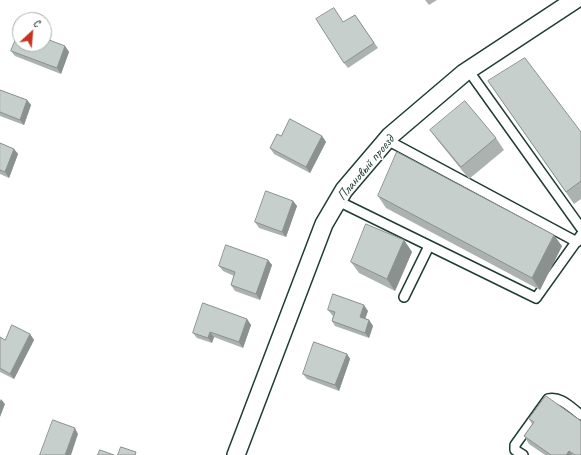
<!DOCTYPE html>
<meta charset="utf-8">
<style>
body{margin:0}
#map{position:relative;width:581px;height:455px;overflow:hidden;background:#fff;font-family:Caveat,sans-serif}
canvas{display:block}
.north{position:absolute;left:12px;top:12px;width:40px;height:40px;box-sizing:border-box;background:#fff;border:1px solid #a5b1ae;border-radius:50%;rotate:26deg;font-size:11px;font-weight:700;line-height:16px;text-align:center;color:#1f3d34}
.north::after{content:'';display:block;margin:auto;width:14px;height:18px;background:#c8321e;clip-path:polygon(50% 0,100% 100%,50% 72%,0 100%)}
</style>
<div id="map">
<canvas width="581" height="455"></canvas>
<div class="north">С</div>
</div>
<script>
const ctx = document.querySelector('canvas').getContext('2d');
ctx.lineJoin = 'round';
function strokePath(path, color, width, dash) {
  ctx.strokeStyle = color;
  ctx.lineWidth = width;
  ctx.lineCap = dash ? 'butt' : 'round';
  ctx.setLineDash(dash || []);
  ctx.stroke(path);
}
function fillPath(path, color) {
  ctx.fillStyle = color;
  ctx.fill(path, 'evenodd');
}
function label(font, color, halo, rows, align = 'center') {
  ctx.font = font + ' Caveat,sans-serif';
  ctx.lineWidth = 3;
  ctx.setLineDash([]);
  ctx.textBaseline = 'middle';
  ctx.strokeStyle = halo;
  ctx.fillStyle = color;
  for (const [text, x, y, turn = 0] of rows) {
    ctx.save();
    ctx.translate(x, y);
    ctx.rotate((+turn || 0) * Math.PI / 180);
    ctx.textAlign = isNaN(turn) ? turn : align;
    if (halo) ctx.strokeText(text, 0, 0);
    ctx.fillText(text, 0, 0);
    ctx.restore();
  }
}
const service = new Path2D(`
 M468,70l113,158
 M387,140l190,102
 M338,201l198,97 45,-63
 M404,297l25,-51
 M523,455l-8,-5v-5l33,-46c13,-3 23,9 33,16`);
const minor = new Path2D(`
 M236,455l88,-231 20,-34 46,-54 74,-63 111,-73`);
strokePath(service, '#1f3d34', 12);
strokePath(minor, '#1f3d34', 20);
strokePath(service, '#fff', 9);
strokePath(minor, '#fff', 17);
fillPath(new Path2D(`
 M425,0h12l-8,5z
 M355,15l23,33 -30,20 -4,-5v-41z
 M65,46l4,6 -8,22 -46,-18 -4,-5z
 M488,81l93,51v67l-7,5z
 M0,90l27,10 4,5 -7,20 -24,-9z
 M430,130l66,8 8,12 -35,29 -30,-37z
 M281,136h41l4,6 -16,31 -36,-19 -4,-6z
 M0,143l14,6 4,5 -9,24 -9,-4z
 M378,196l184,50 -22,44 -154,-82z
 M293,201l4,5 -11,31 -27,-9 -4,-6z
 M404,240l8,12 -17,39 -36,-18 -8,-11z
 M268,260l4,5 -12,35 -25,-9 -4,-6 3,-9 -11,-5 -4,-5z
 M328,310l40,1 -3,7 4,2 4,6 -4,12 -34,-12 -3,-5 1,-5 -1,-1z
 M247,319l4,6 -8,23 -29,-11 -2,6 -15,-5 -4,-5z
 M30,334l4,6 -20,39 -14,-7v-35l5,3z
 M347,354l3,5 -11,32 -32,-12 -4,-5z
 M529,419l52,36h-36l-16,-11 -5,-8 8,-12z`), '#abb2af');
fillPath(new Path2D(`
 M65,46l4,6 -8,22 -4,-6z
 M27,100l4,5 -7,20 -4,-5z
 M322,136l4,6 -16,31 -4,-6z
 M14,149l4,5 -9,24 -4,-6z
 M293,201l4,5 -11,31 -4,-5z
 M554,235l8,11 -22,44 -8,-12z
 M404,240l8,12 -17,39 -8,-12z
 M268,260l4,5 -12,35 -4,-6z
 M364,305l4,6 -4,11 -4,-5z
 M247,319l4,6 -8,23 -4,-6z
 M369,320l4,6 -4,12 -4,-5z
 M210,332l4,5 -2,6 -4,-5z
 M30,334l4,6 -20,39 -4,-5z
 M347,354l3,5 -11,32 -4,-6z
 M1,399l4,5 -5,13v-16z
 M75,428l3,6 -7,21h-6z
 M569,451l3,4h-6z`), '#8b918f');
const building = new Path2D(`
 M334,8l9,14 12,-7 19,28 -30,20 -28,-44z
 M20,29v15h24v-6l21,8 -8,22 -46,-17z
 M525,58l56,74v49l-15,11 -78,-111z
 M0,90l27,10 -7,20 -20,-8z
 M465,101l31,37 -35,29 -31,-37z
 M290,119l32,17 -16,31 -36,-19 7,-14 4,2z
 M0,143l14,6 -9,23 -5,-2z
 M397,152l157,83 -22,43 -154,-82z
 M266,191l27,10 -11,31 -27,-10z
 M366,224l38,16 -17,39 -36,-17z
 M226,245l42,15 -12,34 -25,-9 4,-13 -16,-6z
 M333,294l31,11 -4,12 9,3 -4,13 -33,-12 3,-9 -7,-2z
 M203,303l44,16 -8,23 -29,-10 -2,6 -15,-5z
 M12,325l18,9 -20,40 -10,-6v-31l5,3z
 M314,342l33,12 -12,31 -32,-11z
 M546,396l35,25v34h-6l-6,-4 -3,4h-15l-27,-19 10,-14 -5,-3z
 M53,420l22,8 -10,27h-25z
 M121,447l15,5 -1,3h-17z
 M100,450l14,5h-16z`);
fillPath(building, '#c7cfcc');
strokePath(building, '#8b918f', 1);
label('14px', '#1f3d34', '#fff', [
 ["Плановый проезд",366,168,-50]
]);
</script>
